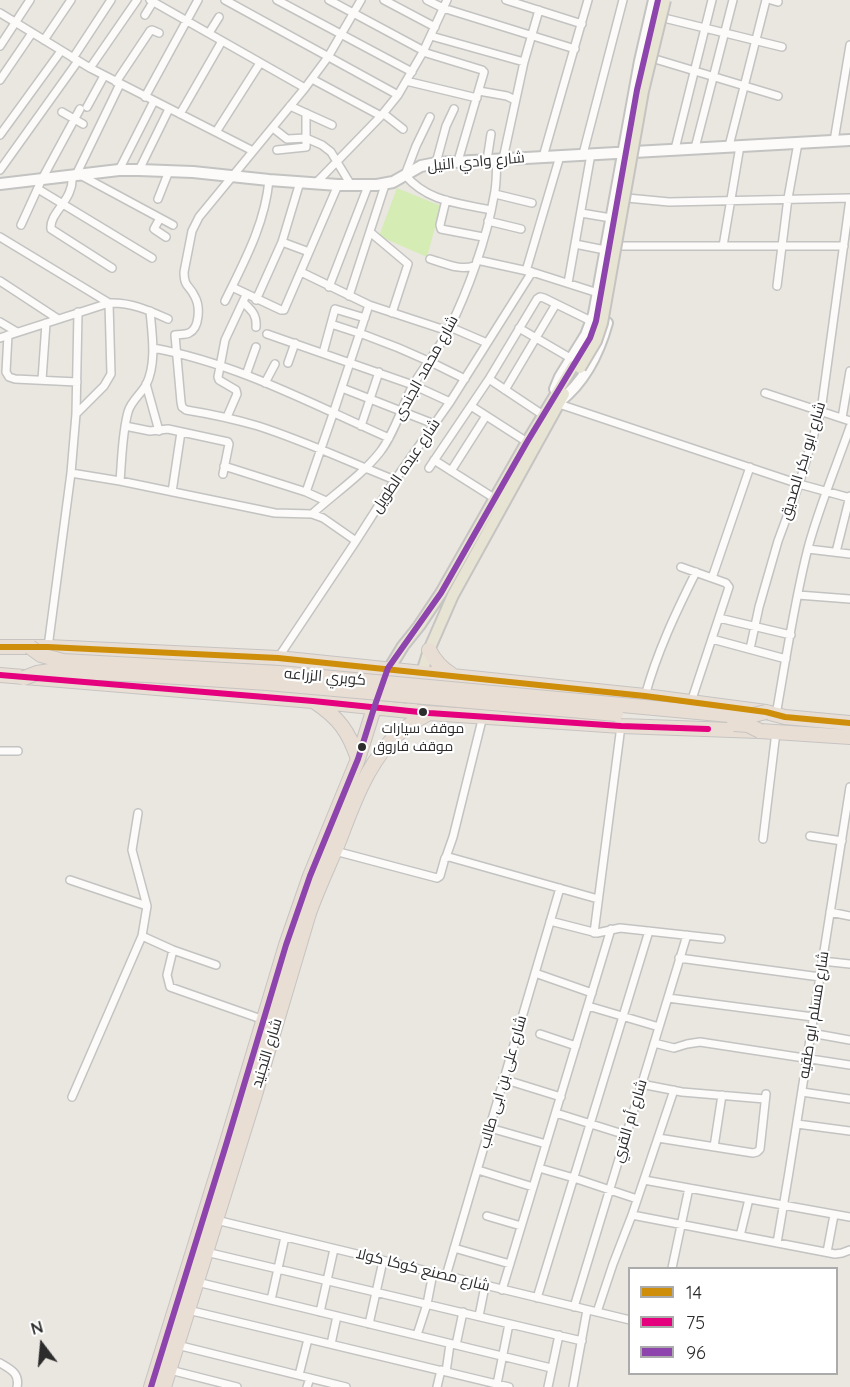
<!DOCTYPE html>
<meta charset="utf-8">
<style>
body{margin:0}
#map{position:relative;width:850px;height:1387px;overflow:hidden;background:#eae7e1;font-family:Quicksand,sans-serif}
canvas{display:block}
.legend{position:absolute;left:628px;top:1267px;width:210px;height:108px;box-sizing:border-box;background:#fff;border:2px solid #ababab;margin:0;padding:8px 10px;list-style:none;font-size:18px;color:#2c2c2c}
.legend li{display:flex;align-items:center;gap:12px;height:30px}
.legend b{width:30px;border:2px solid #ababab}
.north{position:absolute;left:12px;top:1315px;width:60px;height:60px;-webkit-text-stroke:4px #fff;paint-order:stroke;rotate:344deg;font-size:16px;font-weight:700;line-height:24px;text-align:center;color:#2c2c2c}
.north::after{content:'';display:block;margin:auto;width:21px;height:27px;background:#2c2c2c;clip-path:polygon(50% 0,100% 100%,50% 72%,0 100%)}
</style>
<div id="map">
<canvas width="850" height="1387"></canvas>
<ul class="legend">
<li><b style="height:8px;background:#ce8e09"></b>14</li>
<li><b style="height:8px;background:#e5007d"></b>75</li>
<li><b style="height:8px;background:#8e44ad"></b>96</li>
</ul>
<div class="north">N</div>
</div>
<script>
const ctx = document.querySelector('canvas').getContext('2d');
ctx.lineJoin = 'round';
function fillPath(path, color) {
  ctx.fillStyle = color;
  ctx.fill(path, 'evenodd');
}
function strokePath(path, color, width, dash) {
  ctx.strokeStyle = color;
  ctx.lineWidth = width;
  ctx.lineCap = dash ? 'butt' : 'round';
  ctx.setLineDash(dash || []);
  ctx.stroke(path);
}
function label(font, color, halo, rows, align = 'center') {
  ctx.font = font + ' Quicksand,Cairo,sans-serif';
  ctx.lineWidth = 4.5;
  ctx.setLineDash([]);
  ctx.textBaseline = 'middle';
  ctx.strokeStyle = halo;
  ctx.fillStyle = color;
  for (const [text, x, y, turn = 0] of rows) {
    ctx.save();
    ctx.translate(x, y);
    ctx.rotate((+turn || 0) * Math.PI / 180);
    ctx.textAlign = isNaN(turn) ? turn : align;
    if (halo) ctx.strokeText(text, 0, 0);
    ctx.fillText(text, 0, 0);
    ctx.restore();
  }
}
fillPath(new Path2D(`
 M397,188l44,18 -14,51 -48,-21z`), '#d5ecb4');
const street = new Path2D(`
 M150,0l155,88
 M225,0l173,95
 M277,0l135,72
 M329,0l95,51
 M361,0l-33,57 -23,31 -106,129 -7,14 -8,41c0,16 6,13 11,25 5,9 5,31 -6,36 -4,2 -9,1 -14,2l6,67 1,5 4,3c25,4 48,9 72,16 47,15 91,36 137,54
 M384,0l51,27
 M427,0l16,8 132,41
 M506,0l76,24
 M771,0l7,2
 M0,13l90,55 163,83
 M145,15l8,-13
 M664,18l118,29
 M209,33l10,-16
 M431,36l93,26
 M44,40l27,-40
 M0,46l30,-46
 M423,52l59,18 2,2 -26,89
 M73,58l38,-58
 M655,59l123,37
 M90,68l47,-68
 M312,79l69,37
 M0,80l32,-47
 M406,81l71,17
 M116,82l34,-51 2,-1 7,3
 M479,91l28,5 8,4
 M145,97l53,-97
 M290,106l42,19
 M87,107l17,-31
 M62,112l21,12
 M180,114l42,-73
 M384,114l19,15
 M430,117l-14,29 -11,29c23,27 53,28 86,35
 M273,128l14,11 19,-1 16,7 9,7 20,33
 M216,132l44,-69
 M0,135l61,-84
 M834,141l16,-96
 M729,146l37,-146
 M695,148l38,-148
 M675,149l37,-149
 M277,150l29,-3v-34
 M583,154l40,-154
 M543,157l45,-157
 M503,159l21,-97 15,-52
 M487,160l4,-26
 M436,163l10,-37 8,-17
 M0,170l78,-109
 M119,170l35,-69
 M139,170l30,-61
 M72,175c3,25 -23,37 -21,54l61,39
 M76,175l44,-91
 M82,176l91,49
 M316,183l65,-67 17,-21 25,-43 24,-52
 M38,189l114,69
 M495,194l37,9
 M627,198l42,4 181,-4
 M158,199l11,-28
 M446,200l-6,25 1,4 42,8
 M581,213l30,5
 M160,218l-6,11 12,8
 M488,221l33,8
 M21,225l21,-46 38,-70
 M370,232l38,32 -16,49
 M0,237l109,66 2,71 -7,12 -28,28 -5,59 -23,174
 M282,242l27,10
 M575,244l30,6
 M619,246h225
 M723,246l17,-100
 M430,259c14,4 30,12 44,7
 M477,260l55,12 66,21
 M526,271l34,-115
 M301,272l68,33 79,26
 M0,281l58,38
 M568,283l23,-129
 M777,286l11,-88 10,-55
 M232,287l49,23h3l54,-125
 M329,287l39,-101
 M349,296l36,-111
 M256,300l26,-58 18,-60
 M225,301c19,-39 40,-77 44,-121
 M243,302c8,8 14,12 13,25
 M0,322l17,10
 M331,324c47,14 90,32 134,55
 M450,327l37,16
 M519,328l53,31
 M267,334l146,51 37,17
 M8,335l-2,37 3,5 6,2 62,3
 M0,338l109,-35c21,-1 39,7 59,16
 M153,348c83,15 159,56 236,90
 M323,353l12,-44 30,9
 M288,363l7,-20
 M246,375l10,-28
 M489,379l54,36
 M42,380l4,-57
 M265,383l10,-19
 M146,384l13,47
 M342,388l92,36
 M505,390l51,-86
 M765,393l85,28
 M559,404l240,80 51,14
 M471,406l56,36
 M76,414l2,-102
 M227,417l10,-23 -1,-4 -17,-10 -1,-3 7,-37 21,-45
 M842,418l8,-47
 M125,426l25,5 18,-2 60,13 1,2 -6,30
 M361,426l18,-54
 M434,460l60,38
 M224,466l82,26 20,9
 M429,468l60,-89 48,-80 3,-2 4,1 47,23
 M451,471l35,-55
 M71,473l49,8 155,32 37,1 11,4 33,23
 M120,481c2,-23 2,-47 8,-69 3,-11 13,-18 18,-27 11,-22 6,-51 4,-74
 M172,492l9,-60
 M306,492l27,-78 36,-109
 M312,514c22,-20 49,-38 68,-62 14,-18 21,-43 32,-65 11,-20 27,-37 37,-58 19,-38 38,-91 45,-133 3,-12 2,-25 3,-37
 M808,549l42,5
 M836,552l14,-56
 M681,567l45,16 3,4 -38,115
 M712,578l38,-111
 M798,595l52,4
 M719,618l72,17
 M712,639l74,20
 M750,649l9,-42 19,-66 21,-57 22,-73 29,-212
 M278,658l78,-117 39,-61 55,-78 82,-130
 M645,696c12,-44 31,-84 51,-124
 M776,715c10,-56 18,-112 32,-167 11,-41 28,-81 42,-121
 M0,751h18
 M810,836l32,5
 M763,839l13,-107
 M335,851l102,27 3,-2 5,-18 4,-1 149,42
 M446,857l7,-20 30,-121
 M70,880l77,26
 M830,912l20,4
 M550,921l47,12 23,-5 101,11
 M594,933l27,-207
 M142,936l31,14 43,15
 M173,950l-6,25 3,12 94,33
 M679,958l141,19
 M822,961l28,3
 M535,973l57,20
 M668,998l145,19
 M588,1006l71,21
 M811,1033l39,7
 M540,1034l36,12
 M654,1043l20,5 13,-4 13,-2 150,23
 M503,1079l58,18
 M641,1084l41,8 83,7
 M802,1092l48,7
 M72,1097l70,-161 5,-30 -15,-56 6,-37
 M556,1113l70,22
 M797,1124l53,7
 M490,1128l56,16
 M658,1138l95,15 4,-1 3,-3 6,-55
 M714,1147l8,-52
 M539,1168l35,10 63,21
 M478,1170l55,17
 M644,1180l206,37
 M632,1215l203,39 7,-1 8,-3
 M487,1216l34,10
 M216,1220l414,100
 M740,1236l9,-37
 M777,1243l12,-71 61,-385
 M454,1248l56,16
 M206,1252l376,89
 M827,1252l7,-37
 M672,1268l17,-80
 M446,1276l114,-388
 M197,1282l354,86
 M502,1290l109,-361
 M537,1298l112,-367
 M271,1300l14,-63
 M574,1307l113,-372
 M188,1310l321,77
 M320,1312l14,-63
 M597,1312l16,-48 19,-49 42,-125
 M479,1316l6,-30
 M369,1324l14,-63
 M417,1335l10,-31 6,-31
 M331,1344l6,-28
 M177,1345l169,42
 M456,1345l7,-33
 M0,1363c10,6 20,10 17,24
 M170,1370l67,17
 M446,1372l4,-28
 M299,1375l9,-36
 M497,1384l12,-60
 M307,1387l3,-9
 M437,1387l4,-17
 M548,1387l11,-52
 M573,1387l14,-77`);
const secondary = new Path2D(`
 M0,184l119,-14h20l54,2 76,8 69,5h39l16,-3 28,-16 15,-3 414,-23
 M555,389l5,-12 26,-42 8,-21 46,-253 14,-61
 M560,401c24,-19 39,-49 47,-78`);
const primary = new Path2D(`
 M386,674l17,-28 16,-20 22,-33 86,-151 46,-76
 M410,711l19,-61 24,-55 111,-201`);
const highway = new Path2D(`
 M0,647h48l230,11 367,38 121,16 19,5 65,6
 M429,650c6,11 12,18 22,24
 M0,675l313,26 116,12 192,13 139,5 90,6
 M315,702c24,16 34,30 43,57
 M151,1387l75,-242 60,-200 24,-69 48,-117 16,-51
 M164,1387l90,-289 55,-185c9,-25 20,-48 30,-72 13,-34 26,-71 50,-98 11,-13 25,-22 40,-30`);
strokePath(street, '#c3c3c2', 10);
strokePath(secondary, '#c3c3c2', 14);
strokePath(primary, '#c6c4c2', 14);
strokePath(highway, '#c6c4c2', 16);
strokePath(street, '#fcfbfa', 7);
strokePath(secondary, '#fcfbfa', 10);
strokePath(primary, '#e8e4d3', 10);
strokePath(highway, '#e9ded4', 14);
const primaryBridge = new Path2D(`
 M580,368l16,-27 6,-18 41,-232 22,-91`);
const highwayBridge = new Path2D(`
 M30,647l11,8 22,6 216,12 461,43h9l17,-4
 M24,678l13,-5 13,-2 97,4 120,8 349,31
 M734,724l14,1 12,6`);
strokePath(primaryBridge, '#c6c4c2', 14, []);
strokePath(highwayBridge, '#c6c4c2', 16, []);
strokePath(primaryBridge, '#e8e4d3', 10);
strokePath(highwayBridge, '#e9ded4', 14);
strokePath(new Path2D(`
 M0,647h48l230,11 367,38 121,16 19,5 65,6`), '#ce8e09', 6);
strokePath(new Path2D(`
 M0,675l313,26 116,12 192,13 87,3`), '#e5007d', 6);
strokePath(new Path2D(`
 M151,1387l75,-242 60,-200 24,-69 48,-117 16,-51 14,-40 53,-75 86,-151 63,-104 6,-17 41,-231 21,-90`), '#8e44ad', 6);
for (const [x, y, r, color] of [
 [423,712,5,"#2c2c2c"],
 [362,747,5,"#2c2c2c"]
]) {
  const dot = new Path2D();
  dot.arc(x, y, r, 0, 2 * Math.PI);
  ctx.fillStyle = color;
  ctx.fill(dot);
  strokePath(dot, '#fff', 2);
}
label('14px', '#2c2c2c', '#fff', [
 ["موقف سيارات",423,729],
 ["موقف فاروق",373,747,"left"]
]);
label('15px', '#2c2c2c', '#fff', [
 ["شارع وادي النيل",476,162,-5],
 ["شارع محمد الجندى",426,368,-61],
 ["شارع ابو بكر الصديق",803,461,-73],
 ["شارع عبده الطويل",406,466,-56],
 ["كوبري الزراعه",325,677,5],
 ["شارع مسلم ابو طقيه",814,1015,-81],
 ["شارع التجنيد",267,1053,-73],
 ["شارع على بن ابى طالب",503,1082,-74],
 ["شارع أم القري",630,1121,-73],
 ["شارع مصنع كوكا كولا",423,1270,14]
]);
</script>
